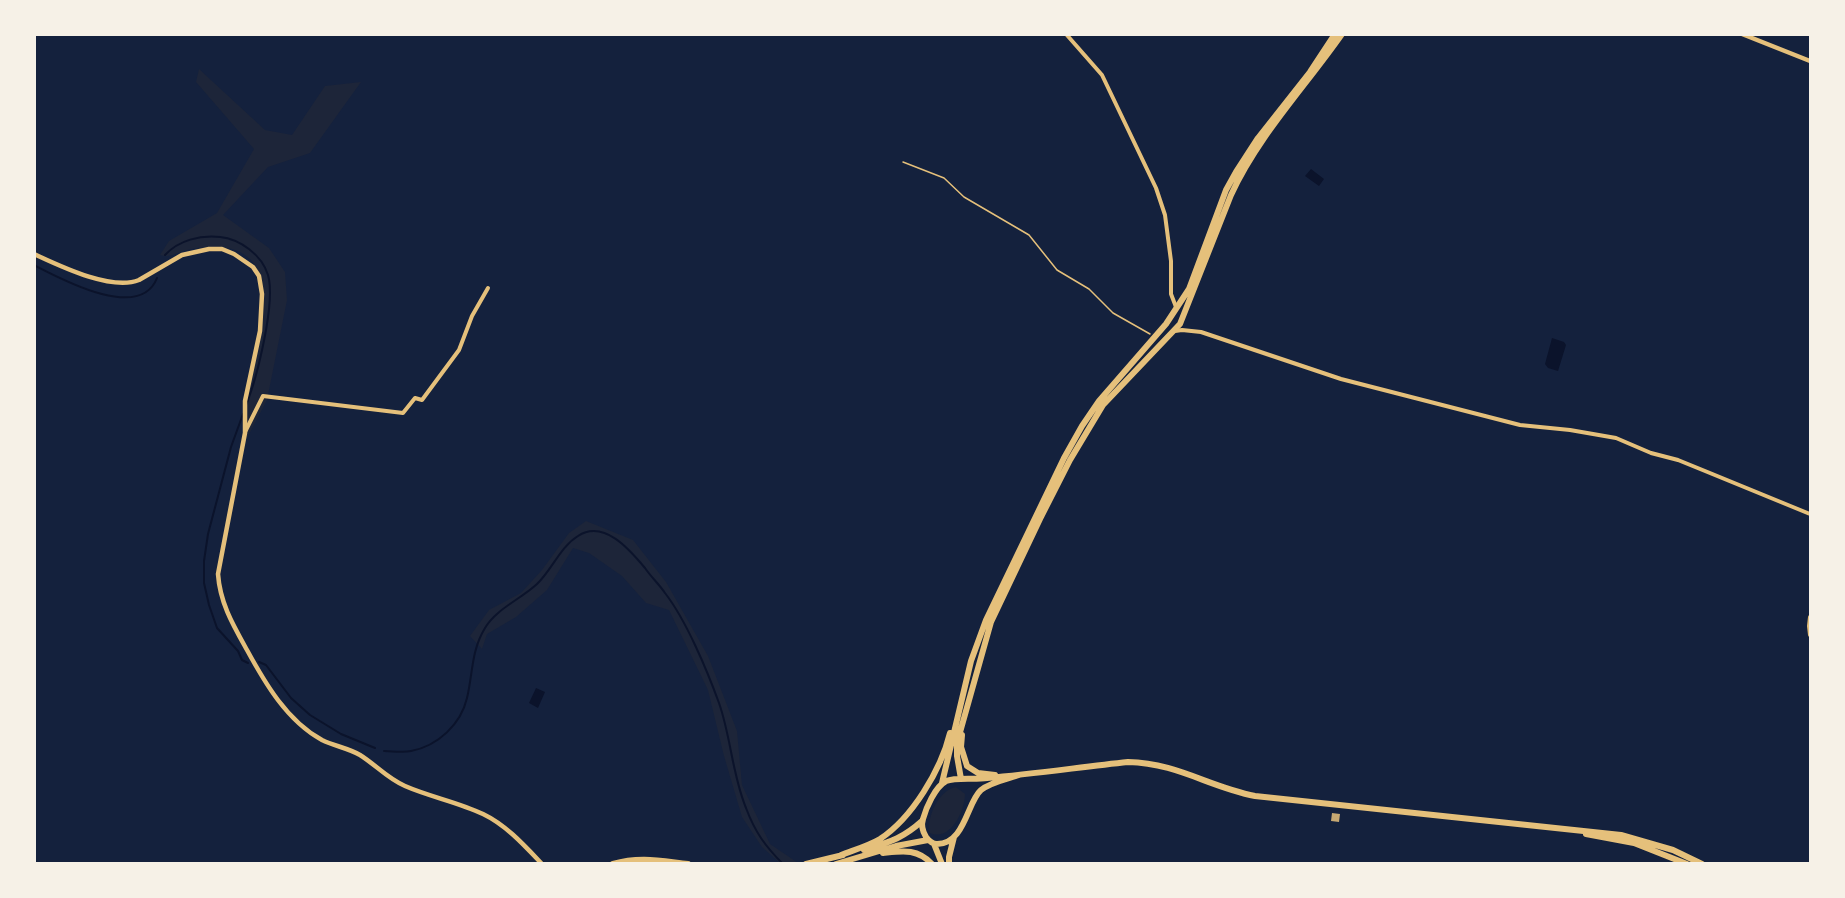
<!DOCTYPE html>
<style>
body{margin:0}
#map{position:relative;width:1845px;height:898px;overflow:hidden;background:#14213d;font-family:Inter,sans-serif}
canvas{display:block}
.frame{position:absolute;inset:0;border:36px solid #f6f1e7;pointer-events:none}
</style>
<div id="map">
<canvas width="1845" height="898"></canvas>
<div class="frame"></div>
</div>
<script>
const ctx = document.querySelector('canvas').getContext('2d');
ctx.lineJoin = 'round';
function fillPath(path, color) {
  ctx.fillStyle = color;
  ctx.fill(path, 'evenodd');
}
function strokePath(path, color, width, dash) {
  ctx.strokeStyle = color;
  ctx.lineWidth = width;
  ctx.lineCap = dash ? 'butt' : 'round';
  ctx.setLineDash(dash || []);
  ctx.stroke(path);
}
fillPath(new Path2D(`
 M199,69l66,61 27,5 33,-49 36,-4 -51,71 -42,14 -45,48 46,33 16,24 2,28 -20,100 -20,38c0,-13 -2,-25 -1,-37 4,-41 46,-140 -18,-153 -13,-2 -29,-1 -41,2 -11,3 -16,8 -27,5l9,-14 48,-28 37,-64 -58,-67z
 M586,521l47,19 33,42 42,74 29,75 5,54 28,59 28,19h-18l-18,-16 -20,-30 -18,-61 -16,-66 -39,-80 -23,-7 -24,-27 -33,-23 -16,-5 -26,42 -31,27 -29,17 -5,15 -12,-13 19,-26 32,-17 21,-23 27,-37z
 M956,787l9,7c0,17 -15,48 -35,39 -4,-16 9,-43 26,-46z`), '#1d2539');
fillPath(new Path2D(`
 M1311,169l13,10 -5,7 -14,-10z
 M1552,338l12,4 2,3 -8,26 -10,-3 -3,-4z
 M536,688l9,4 -7,16 -9,-5z`), '#0b132b');
strokePath(new Path2D(`
 M165,255c14,-15 35,-20 55,-18 20,2 42,18 48,38 8,27 -11,103 -22,130
 M34,265c27,14 106,57 123,13
 M243,414l-12,33 -23,87 -4,27v22l5,22 8,23 21,23 4,9 6,3
 M259,662l7,3 25,33 19,17 31,19 34,14
 M384,751c8,0 19,2 27,0 27,-5 50,-27 56,-53 6,-25 4,-47 18,-70 11,-19 36,-29 52,-44 15,-14 23,-37 41,-48 26,-17 52,14 67,32 6,9 14,16 20,25 21,27 42,77 54,110 12,34 13,71 27,105 9,24 19,38 37,56`), '#0b132b', 2);
fillPath(new Path2D(`
 M1332,813l8,1 -1,8 -8,-1z`), '#c6a872');
strokePath(new Path2D(`
 M903,162l41,16 20,19 65,38 28,35 32,19 24,24 37,21`), '#e5c07b', 1.5);
strokePath(new Path2D(`
 M1066,34l36,41 54,113 9,27 6,46v33l5,13
 M1175,331l7,-1 19,2 140,47 179,46 50,5 46,8 35,15 27,7 27,11 105,43
 M245,432l18,-36 140,17 12,-15 7,2 37,-50 13,-34 16,-28
 M1810,617l-1,9 1,9`), '#e5c07b', 4);
strokePath(new Path2D(`
 M1742,34l68,27
 M34,254c26,12 77,37 105,26l43,-25 27,-6h13l12,5 19,13 6,9 3,18 -2,37 -15,70v32l-27,141c2,29 15,51 29,76 18,33 40,71 75,90 12,6 26,8 38,15 16,10 28,24 45,31 25,11 53,16 78,28 23,11 41,31 59,50`), '#e5c07b', 4.5);
strokePath(new Path2D(`
 M962,735l-1,12 6,19 11,7 17,2
 M1019,775c-12,4 -28,7 -38,15 -14,12 -16,54 -44,54 -5,0 -8,-3 -11,-7 -3,-5 -5,-12 -3,-18 3,-11 12,-32 23,-38 10,-4 29,-1 41,-3 47,-4 94,-11 141,-16 49,1 81,25 127,34l366,39 52,15 29,14
 M961,779l-4,-23v-13l34,-121 49,-103 30,-59 33,-55 77,-81 51,-129c27,-59 74,-108 111,-161
 M942,783l29,-122 15,-41 78,-162 18,-32 17,-25 67,-77 23,-35 37,-99 10,-18 22,-34 52,-66 25,-38
 M1586,834l48,9 53,21
 M934,844l8,20
 M864,850c25,-8 38,-11 58,-29
 M883,853c19,-2 34,-5 49,11
 M841,855c13,-5 27,-9 39,-16 32,-21 61,-69 70,-106
 M613,864c27,-8 48,-3 75,0
 M806,864l37,-9
 M836,864l60,-18 32,-6
 M949,864v-7l5,-20`), '#e5c07b', 6);
</script>
